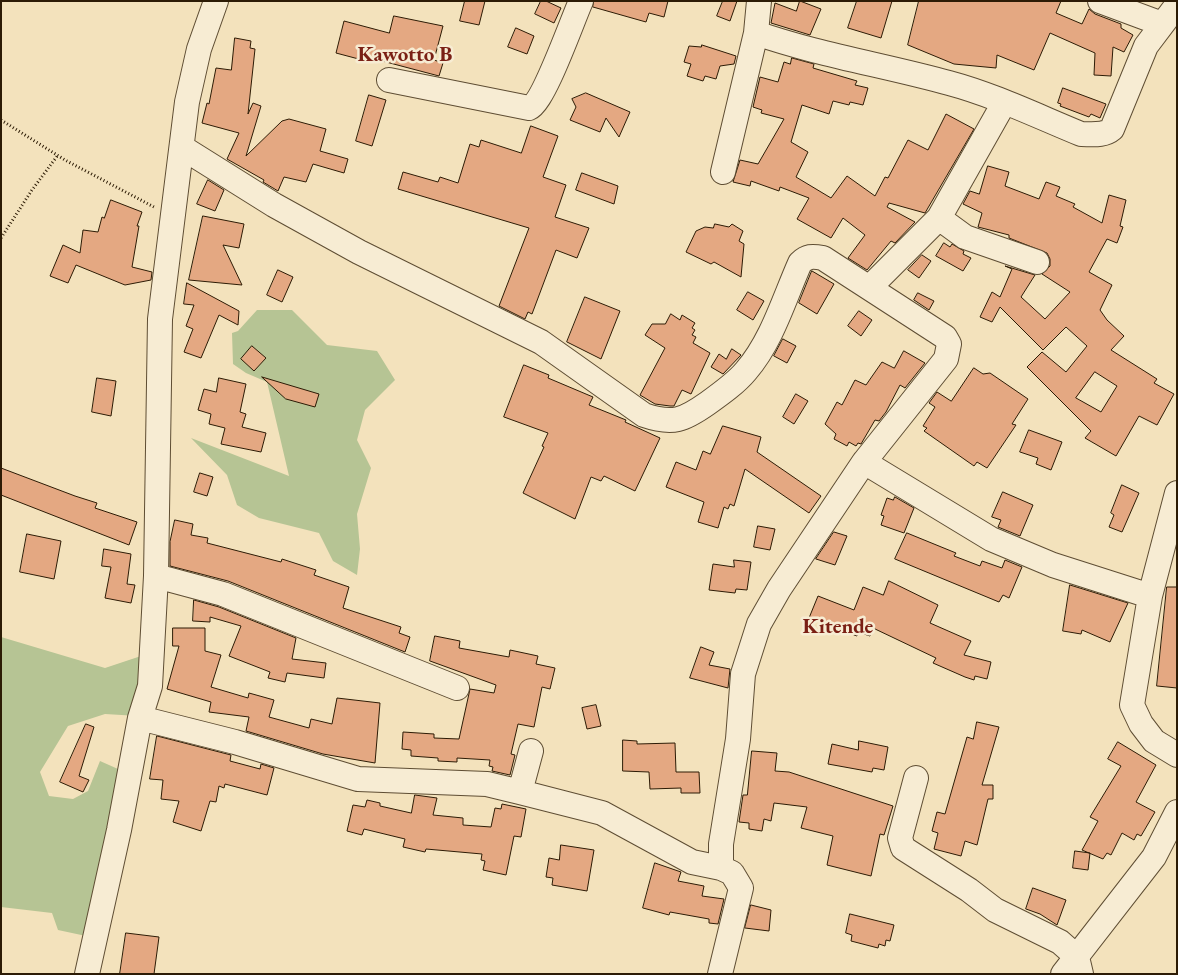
<!DOCTYPE html>
<style>
body{margin:0}
#map{position:relative;width:1178px;height:975px;overflow:hidden;background:#f3e2bc;font-family:"EB Garamond",serif}
canvas{display:block}
.frame{position:absolute;inset:0;border:2px solid #2c1b05;pointer-events:none}
</style>
<div id="map">
<canvas width="1178" height="975"></canvas>
<div class="frame"></div>
</div>
<script>
const ctx = document.querySelector('canvas').getContext('2d');
ctx.lineJoin = 'round';
function fillPath(path, color) {
  ctx.fillStyle = color;
  ctx.fill(path, 'evenodd');
}
function strokePath(path, color, width, dash) {
  ctx.strokeStyle = color;
  ctx.lineWidth = width;
  ctx.lineCap = dash ? 'butt' : 'round';
  ctx.setLineDash(dash || []);
  ctx.stroke(path);
}
function label(font, color, halo, rows, align = 'center') {
  ctx.font = font + ' "EB Garamond",serif';
  ctx.lineWidth = 5;
  ctx.setLineDash([]);
  ctx.textBaseline = 'middle';
  ctx.strokeStyle = halo;
  ctx.fillStyle = color;
  for (const [text, x, y, turn = 0] of rows) {
    ctx.save();
    ctx.translate(x, y);
    ctx.rotate((+turn || 0) * Math.PI / 180);
    ctx.textAlign = isNaN(turn) ? turn : align;
    if (halo) ctx.strokeText(text, 0, 0);
    ctx.fillText(text, 0, 0);
    ctx.restore();
  }
}
fillPath(new Path2D(`
 M257,310h35l35,35 50,6 18,29 -30,30 -8,30 14,28 -14,46 3,35 -3,26 -24,-14 -14,-28 -60,-15 -22,-13 -10,-30 -36,-37 98,38 -22,-94 -21,-9 -13,-9 -1,-31 6,-2z
 M1,637l104,31 45,-15 -12,63 -33,-2 -37,12 -28,46 9,24 24,3 15,-8 12,-30 27,12 -41,163 -28,-6 -6,-17 -51,-6z`), '#b6c494');
const building = new Path2D(`
 M465,1h20l-6,24 -19,-4z
 M541,1h5l15,7 -7,15 -19,-9z
 M594,1h74l-4,16 -15,-4 -3,9 -53,-15z
 M723,1h14l-7,20 -13,-5z
 M800,1l21,8 -11,26 -39,-12 4,-20 21,8z
 M857,1h35l-11,37 -33,-10z
 M919,1h142l-5,12 26,11 7,-15 6,5 26,10v4l12,7 -9,17 -11,-5 -2,29 -17,-1 1,-22 -45,-20 -16,37 -37,-15 -1,13 -42,-4 -46,-19z
 M394,16l49,10 -9,34 9,3 -4,13 -68,-18 -1,4 -34,-9 8,-32 45,12z
 M516,28l18,8 -7,18 -19,-7z
 M235,38l16,3 -1,7 5,1 -7,65 5,-11 8,3 -15,50 36,-35 7,-2 37,10 -6,22 28,8 -4,14 -31,-9 -7,18 -22,-5 -6,14 -15,-9 1,-2 -37,-21 12,-26 -37,-10 5,-20 2,1 7,-36 15,2z
 M702,45l34,11 -2,8 -14,2 -4,13 -11,-3 -2,5 -16,-5 4,-12 -7,-2 5,-16 12,1z
 M792,58l22,6 -1,4 44,13 -2,4 13,3 -5,17 -13,-3 -1,3 -16,-4 -4,13 -27,-9 -11,37 17,10 -12,25 35,21 16,-22 28,20 10,-19 3,1 20,-38 20,10 18,-36 28,15 -49,84 -36,-10 -2,4 28,15 -20,21 -4,-2 -24,29 -19,-12 17,-23 -22,-17 -12,20 -34,-19 12,-21 -29,-11 -1,4 -28,-10 -1,5 -17,-4 7,-22 18,4 26,-45 -23,-6 1,-3 -9,-3 7,-30 18,5 6,-20 6,2z
 M1063,88l43,16 -6,14 -9,-4 -2,3 -29,-11 1,-2 -3,-1z
 M586,93l44,19 -11,25 -13,-19 -6,14 -30,-12 6,-13 -4,-8z
 M369,95l17,5 -14,46 -16,-5z
 M531,126l27,10 -15,41 23,8 -11,32 34,11 -12,30 -21,-8 -24,64 -4,-2 -3,7 -26,-13 30,-78 -131,-39 5,-17 35,10 2,-5 18,6 12,-39 9,3 2,-7 40,13z
 M988,166l21,6 -4,14 34,13 7,-17 14,5 -4,9 19,8 -2,3 29,16 7,-28 17,5 -6,26 3,1 -6,16 -10,-4 -18,33 23,13 -12,25 7,10 17,16 -13,14 46,29 -3,4 20,11 -17,31 -18,-9 -23,40 -31,-18 6,-7 -64,-64 15,-15 24,20 21,-26 -21,-19 -23,23 -43,-43 -8,15 -12,-5 12,-25 8,5 12,-28 -7,-3 30,9 -14,22 24,22 25,-27 -28,-18 8,-8v-7l-3,-6 -38,-15v-3l-31,-8 4,-14 -19,-9 7,-13 9,3zM1095,372l22,14 -16,26 -25,-14z
 M582,173l36,13 -4,18 -38,-14z
 M208,180l16,10 -9,21 -18,-7z
 M111,200l31,12 -5,14h2l-7,41 20,5 -1,8 -26,5 -49,-20 -8,18 -18,-7 13,-31 17,8 3,-23 15,2 4,-15 2,1z
 M203,216l41,8 -5,24 -16,-3 19,40 -53,-5z
 M715,224l14,3 3,-3 11,7 -4,10 5,3 -3,33 -27,-15 -3,2 -25,-12 10,-21 9,-4 8,1z
 M944,243l6,4 2,-3 12,7 -1,3 8,4 -8,13 -27,-15z
 M922,255l9,6 -12,17 -11,-8z
 M278,270l15,7 -11,25 -15,-7z
 M812,271l22,13 -17,30 -18,-11z
 M187,283l52,28 -1,14 -19,-10 -18,43 -17,-6 9,-23 -7,-3 8,-21 -10,-1z
 M748,292l16,9 -11,19 -16,-10z
 M918,293l16,8 -5,9 -15,-10z
 M585,297l35,14 -19,48 -34,-17z
 M859,311l13,9 -11,16 -13,-10z
 M671,314l9,6 2,-5 13,8 -3,5 3,2 -3,5 4,2 -3,6 17,10 -19,41 -9,-4 -8,16h-4l-15,-2 -15,-9 25,-47 -20,-13 7,-11h13z
 M783,339l13,7 -9,17 -13,-7z
 M252,346l14,12 -12,13 -13,-12z
 M732,349l9,6 -18,19 -12,-7 8,-13 7,5z
 M904,351l21,12 -20,25 -5,-3 -14,27 -7,9 -4,-1 -14,24 -3,-1 -2,3 -7,-4 -2,4 -13,-7 2,-5 -11,-10 12,-22 5,3 13,-25 11,5 16,-23 12,6z
 M524,365l25,10 -1,3 45,19 -4,8 37,15 -1,2 35,16 -25,53 -31,-15 -3,5 -10,-4 -16,42 -52,-26 21,-46 -2,-1 6,-13 -44,-16z
 M974,368l9,6 7,-1 38,26 -16,25 4,1 -29,43 -10,-6 -3,4 -50,-35 3,-3 -4,-2 12,-19 -6,-4 8,-11 14,9z
 M262,377l57,17 -4,13 -29,-8z
 M97,378l19,3 -5,35 -19,-4z
 M219,378l27,6 -6,28 6,2 -4,13 24,6 -5,19 -40,-8 4,-16 -16,-4 2,-10 -13,-4 6,-21 12,3z
 M796,394l12,7 -14,23 -11,-7z
 M723,426l38,11 -4,15 64,44 -12,17 -64,-44 -11,37 -4,-2 -2,5 -4,-2 -6,21 -20,-6 6,-20 -38,-15 10,-25 20,8 7,-19 7,3z
 M1029,430l33,12 -11,28 -15,-6 2,-6 -18,-6z
 M1,468l74,28 22,7 -2,5 42,14 -8,23 -128,-50z
 M200,473l13,4 -6,19 -13,-4z
 M1122,485l17,8 -17,39 -13,-5 5,-12 -3,-2z
 M1003,492l30,13 -13,31 -22,-9 3,-7 -9,-3z
 M895,497l19,11 -10,25 -23,-8 3,-9 -3,-1 6,-17 6,2z
 M175,520l18,4 -2,11 17,3 -1,5 74,19 1,-3 34,11 -2,5 35,12 -6,21 58,19 -2,6 11,4 -5,15 -177,-71 -58,-15v-24z
 M758,526l17,3 -5,21 -16,-3z
 M834,532l13,4 -12,29 -19,-6z
 M907,533l49,20 -2,3 26,10 2,-5 20,7 3,-8 17,7 -13,31 -6,-3 -4,7 -104,-43z
 M27,534l34,7 -7,38 -34,-7z
 M104,549l27,5 -4,30 8,1 -4,18 -26,-5 6,-31 -9,-1z
 M734,560l17,2 -4,28 -11,-1 -1,4 -26,-3 4,-26 21,3z
 M889,581l49,24 -8,18 41,18 -7,14 27,7 -4,17 -12,-3 -1,4 -9,-3 -32,-14 3,-5 -63,-30 -3,8 -12,-4 -1,4 -48,-18 9,-22 36,14 9,-23 20,8z
 M1070,585l58,18 -18,39 -28,-12 -1,4 -18,-3z
 M1167,587h10v101l-20,-2z
 M194,600l25,7 77,31 -4,21 34,4 -2,15 -37,-5 -2,9 -17,-4 2,-6 -41,-16 12,-30 -31,-9v5l-17,-1z
 M173,628h32v23l16,4 -10,32 37,11 1,-5 25,7 -5,17 40,11 2,-9 21,5 5,-26 43,5 -5,60 -52,-9 -77,-23 3,-14 -40,-5 2,-10 -44,-13 12,-43h-6z
 M435,636l25,5 -1,7 50,9 1,-7 28,6 -2,8 19,4 -5,21 -8,-2 -8,40 -16,-3 -7,30 4,1 -5,20 -18,-4 1,-4 -4,-1 1,-6 -33,-2v4l-19,-1v-3l-27,-2v-6l-9,-1 1,-17 31,2v4l25,1 11,-50 24,4 2,-8 -66,-24z
 M701,647l13,5 -5,13 21,4 -2,19 -38,-10z
 M596,705l5,21 -14,3 -5,-21z
 M977,722l22,5 -17,58h11v14h-5l-11,46 -12,-4 -4,15 -27,-7 4,-16 -6,-2 5,-19 8,2 22,-77 6,2z
 M86,724l8,3 -15,49 10,4 -6,12 -23,-10z
 M157,736l74,19 -1,6 30,8 1,-5 13,4 -7,27 -42,-11 -1,4 -5,-2 -3,16 -6,-1 -9,30 -28,-9 6,-21 -18,-2 2,-19 -13,-1z
 M623,740l14,1v3l38,-1 1,29h23l1,21h-19v-5l-31,1 -1,-17 -26,-1z
 M859,741l29,6 -4,23 -11,-2 -1,4 -44,-8 4,-20 26,6z
 M1118,742l38,23 -20,37 19,10 -14,24 -4,-2 -3,6 -12,-7 -11,22 -4,-2 -4,6 -21,-9 16,-29 -8,-4 31,-51 -13,-7z
 M752,751l25,2 -2,18 14,1 104,34 -9,29 -4,-1 -9,42 -44,-11 6,-29 -32,-8 6,-21 -33,-4 -3,18 -7,-2 -2,12 -13,-2v-6l-10,-1 4,-27h4z
 M415,795l22,3 -4,17 30,3v7l28,2 4,-19 6,1 1,-5 24,5 -5,28 -7,-1 -8,39 -23,-5 2,-9 -4,-1 1,-6 -56,-5 -1,3 -22,-5 2,-8 -41,-10 -2,6 -15,-4 6,-26 12,2 2,-7 13,3v3l31,7z
 M561,845l33,5 -7,41 -35,-6 1,-7 -7,-1 3,-19 10,2z
 M1075,851l15,2 -2,17 -15,-2z
 M655,863l26,9 -3,9 26,5 -2,10 22,3 -6,25 -9,-1v-4l-39,-7 -1,3 -26,-7z
 M1033,888l33,12 -9,25 -17,-11 -14,-5z
 M751,905l20,5 -2,21 -24,-3z
 M850,914l44,11 -4,16 -4,-1 -1,6 -6,-2 -1,4 -27,-7 1,-6 -6,-2z
 M126,933l33,4 -5,37h-34z`);
fillPath(building, '#e4a882');
strokePath(building, '#2c1b05', 1);
const minor = new Path2D(`
 M759,1l-3,32c63,22 128,32 193,50 45,12 88,33 132,51 11,0 23,2 31,-5l34,-83 31,-41
 M1100,1l62,23
 M389,80l140,28c15,-6 43,-87 52,-107
 M183,148l91,57 85,47 182,90 103,73c29,10 40,5 64,-12 14,-10 28,-20 38,-32 26,-30 38,-72 54,-108 7,-7 12,-7 23,-5l122,79 4,7 -3,15 -82,103 -85,127 -20,35 -16,50 -5,65 -17,105v24l11,5 9,15 -21,86
 M723,172l33,-139
 M939,218l26,19 72,25
 M870,287l69,-69 65,-115
 M864,462l127,77 62,26 97,31
 M1177,493l-27,103 -18,109 9,19 13,17 23,14
 M156,576l67,18 234,94
 M140,718l95,24 123,37 129,5 33,8 82,21 90,49 29,6
 M916,778l-16,60 3,10 66,42 26,20 65,32 17,15 4,17
 M520,792l11,-41
 M87,974l32,-144 21,-112 10,-32 6,-110 4,-257 27,-217 12,-53 17,-48
 M1063,974l91,-117 23,-45`);
strokePath(minor, '#5e4d33', 26);
strokePath(new Path2D(`
 M1,120l64,40 89,47
 M1,238l31,-48 26,-35`), '#2c1b05', 3, [1, 2.5]);
strokePath(minor, '#f7ecd3', 24);
label('bold 21px', '#7a1f14', '#f7ecd3', [
 ["Kawotto B",405,55],
 ["Kitende",838,627]
]);
</script>
